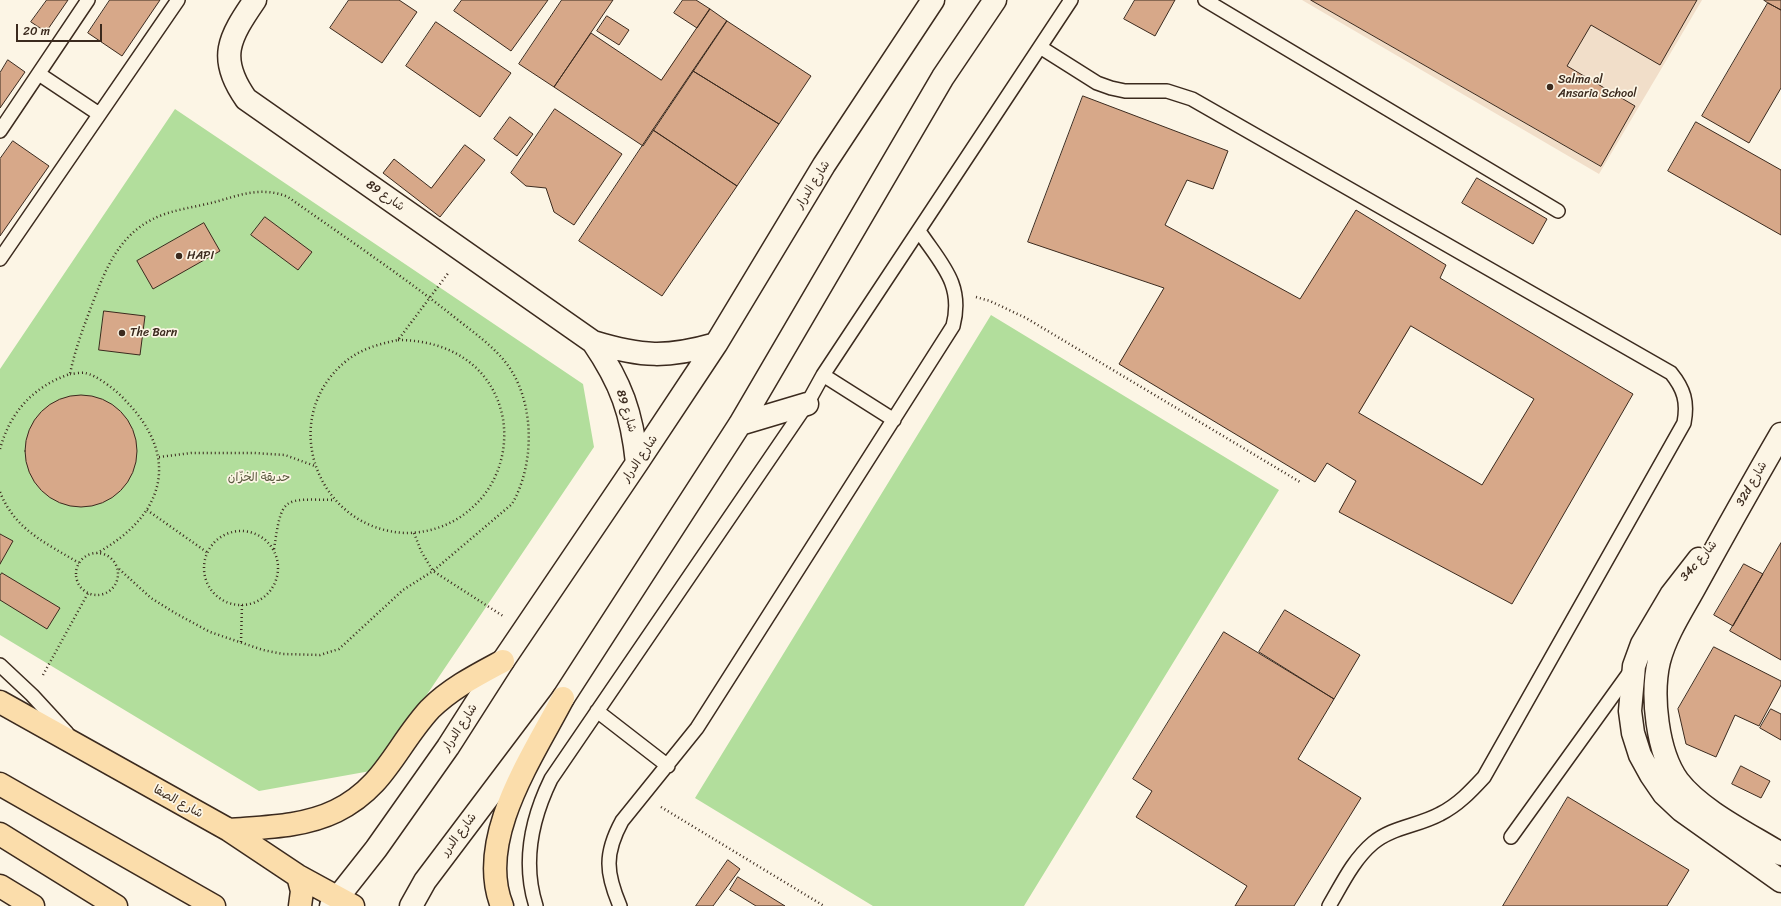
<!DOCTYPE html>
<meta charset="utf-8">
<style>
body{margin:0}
#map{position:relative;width:1781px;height:906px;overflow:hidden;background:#fcf5e5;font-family:Sriracha,sans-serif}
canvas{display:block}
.scale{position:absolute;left:16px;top:24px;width:86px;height:18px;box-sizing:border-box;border:2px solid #3b2a1e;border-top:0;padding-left:5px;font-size:12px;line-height:14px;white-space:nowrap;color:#3b2a1e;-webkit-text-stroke:3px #fcf5e5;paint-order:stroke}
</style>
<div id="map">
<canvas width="1781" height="906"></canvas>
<div class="scale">20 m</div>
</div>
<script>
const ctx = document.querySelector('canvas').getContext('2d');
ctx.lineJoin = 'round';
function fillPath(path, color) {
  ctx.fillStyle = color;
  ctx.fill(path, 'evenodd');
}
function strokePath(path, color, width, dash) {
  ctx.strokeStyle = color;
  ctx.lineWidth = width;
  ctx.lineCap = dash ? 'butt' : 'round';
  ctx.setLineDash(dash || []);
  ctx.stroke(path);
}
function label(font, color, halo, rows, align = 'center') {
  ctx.font = font + ' Sriracha,"Playpen Sans Arabic",sans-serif';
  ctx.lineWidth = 3.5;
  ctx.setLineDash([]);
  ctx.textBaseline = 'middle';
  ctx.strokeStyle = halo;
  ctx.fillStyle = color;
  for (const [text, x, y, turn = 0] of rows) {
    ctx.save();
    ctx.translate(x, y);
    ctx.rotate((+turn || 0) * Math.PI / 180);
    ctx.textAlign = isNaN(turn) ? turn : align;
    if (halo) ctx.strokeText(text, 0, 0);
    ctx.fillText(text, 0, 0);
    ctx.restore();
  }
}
fillPath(new Path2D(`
 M1302,0h400l-103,174z`), '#f1dec9');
fillPath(new Path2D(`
 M175,109l408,275 11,63 -218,323 -117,21 -259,-156v-266z
 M991,315l288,175 -255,416h-151l-178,-108z`), '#b2de9c');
const building = new Path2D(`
 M47,0h21l-22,32 -15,-10z
 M110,0h50l-38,56 -34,-23z
 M349,0h50l18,12 -35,51 -52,-35z
 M462,0h86l-37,51 -57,-40z
 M562,0h51l-59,87 -35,-23z
 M683,0h13l14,9 -13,19 -23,-15z
 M1135,0h40l-20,36 -31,-17z
 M1311,0h386l-37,65 -69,-40 -24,41 68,40 -34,60z
 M1764,0h17v10l-13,-7z
 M1768,3l13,7v78l-32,55 -47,-27z
 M710,9l17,12 -84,125 -89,-59 37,-54 70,47z
 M607,16l22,14 -10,15 -22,-14z
 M727,21l84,55 -32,48 -86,-53z
 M436,22l75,51 -31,44 -74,-51z
 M8,60l17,12 -25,36v-35z
 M693,71l86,53 -42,62 -84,-56z
 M1083,96l145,55 -15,38 -26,-9 -22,45 135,74 56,-89 90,55 -6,13 193,116 -121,210 -173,-92 17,-31 -29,-18 -12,19 -196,-118 45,-76 -136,-46zM1411,326l123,73 -52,86 -123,-72z
 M555,109l67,45 -48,71 -20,-13 -8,-24 -20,-2 -15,-13z
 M510,117l23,17 -16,22 -23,-17z
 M1696,122l85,48v65l-113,-64z
 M653,130l84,56 -75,110 -83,-55z
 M13,141l36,25 -49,70v-77z
 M465,145l20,15 -45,57 -57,-44 11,-14 37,29z
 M1477,178l70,41 -14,25 -71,-41z
 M265,217l47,35 -14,18 -47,-35z
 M204,223l16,28 -67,38 -16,-28z
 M104,311l41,5 -5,39 -41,-5z
 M25 451a56 56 0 1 1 112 0a56 56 0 1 1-112 0Z
 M0,534l13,7 -13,23z
 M1781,543v117l-51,-29z
 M1744,564l19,10 -30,52 -19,-11z
 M2,573l58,35 -13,21 -47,-29v-24z
 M1285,610l75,45 -26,44 -75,-47z
 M1224,632l110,67 -36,60 63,39 -67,108h-59l12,-20 -111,-69 16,-26 -19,-12z
 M1714,647l67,34v4l-22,41 -24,-11 -19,42 -30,-13 -8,-35z
 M1771,709l10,5v26l-21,-12z
 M1741,766l29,15 -9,17 -29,-14z
 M1568,797l121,73 -22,36h-164z
 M728,860l12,9 -27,37h-17z
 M738,877l47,29h-29l-26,-16z`);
fillPath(building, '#d7a889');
strokePath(building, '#3b2a1e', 1);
const lane = new Path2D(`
 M1205,0l353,211
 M1040,47l57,36 14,5 14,3h42l25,8 479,274c13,16 17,29 13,50l-200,354c-13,14 -26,28 -44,37 -22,12 -48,13 -67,29 -20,17 -31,41 -44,63
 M39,74l60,40
 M0,131l88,-131
 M0,259l178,-259
 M823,375l71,45
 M0,665l32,30 35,38
 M597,711l71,55
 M1511,837l121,-168
 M536,906c-14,-44 -5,-86 15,-127l256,-375 16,-29 248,-375
 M620,906c-14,-33 -16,-52 2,-85l75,-93 256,-402c11,-42 -12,-62 -34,-95`);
const street = new Path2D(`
 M255,0c-26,38 -38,58 -9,99l347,243c49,15 74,16 123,2
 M593,342c28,41 39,71 44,121
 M740,424l67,-20
 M1781,434c-29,50 -57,100 -85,151 -13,24 -30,49 -37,76 -8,34 -2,91 19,120 23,30 71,53 103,73
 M1699,559l-28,36 -29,49 -8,22 -4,45 3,22 7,22 11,20 13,19 17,16 100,71
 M331,906l45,-57 72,-102 55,-86 134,-198 79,-119 108,-179 109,-165
 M411,906l14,-25 138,-183 177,-274 203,-347 52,-77`);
const primary = new Path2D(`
 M0,702l229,128 69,46 55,30
 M0,784l214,122
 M229,830c36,-3 74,-3 107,-19 49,-24 60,-65 94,-102 21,-21 47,-34 73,-48
 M0,834l116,72
 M298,876l4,15 -2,15
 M0,886l33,20
 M502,906c-27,-67 31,-150 61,-208`);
strokePath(lane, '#3b2a1e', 16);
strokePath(street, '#3b2a1e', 25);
strokePath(primary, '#3b2a1e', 25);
strokePath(new Path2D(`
 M976,297l14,4 36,17 274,164
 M398,340c50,0 95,25 105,79 5,31 -5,64 -28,86 -18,18 -43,28 -69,28 -88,-3 -130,-113 -61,-171 15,-13 34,-18 53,-22l51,-68
 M70,374c4,0 11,-2 15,-1 12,2 32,18 40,27 57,58 39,116 -28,153
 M0,449c10,-37 34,-63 70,-75 5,-25 14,-48 23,-72 13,-34 26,-66 60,-83 17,-9 43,-12 62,-17 25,-7 47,-16 73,-5 55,39 112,77 165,119 21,17 44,32 58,54 24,38 23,96 1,134l-79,67 -30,19 -64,59 -19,6 -37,-1 -20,-4 -53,-18 -35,-19 -24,-15 -33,-30
 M159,457l32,-4h63l31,2 30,11
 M0,492c15,38 46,51 79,71
 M147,510l61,43
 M204 568a37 37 0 1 1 74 0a37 37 0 1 1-74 0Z
 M414,533l7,18 12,20 70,45
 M274,549c8,-53 8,-50 60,-49
 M76 574a21 21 0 1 1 42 0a21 21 0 1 1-42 0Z
 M241,642l1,-38
 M43,675l45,-82
 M661,807l163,99`), '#3b2a1e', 2.5, [1, 3]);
strokePath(lane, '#fcf5e5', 13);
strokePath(street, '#fcf5e5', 22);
strokePath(primary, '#fbddab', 22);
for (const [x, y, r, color] of [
 [1550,87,4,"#3b2a1e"],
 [179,256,4,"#3b2a1e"],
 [122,333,4,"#3b2a1e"]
]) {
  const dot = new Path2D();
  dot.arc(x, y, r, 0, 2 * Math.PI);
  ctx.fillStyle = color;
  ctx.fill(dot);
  strokePath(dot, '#fcf5e5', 1.5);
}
label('12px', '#3b2a1e', '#fcf5e5', [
 ["Salma al",1558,80],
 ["Ansaria School",1558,94],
 ["HAPI",187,256],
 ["The Barn",130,333]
], 'left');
label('12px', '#3b2a1e', '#fcf5e5', [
 ["شارع الدرار",813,185,-58],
 ["شارع 89",385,196,35],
 ["شارع 89",626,411,73],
 ["شارع الدرار",640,459,-56],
 ["32d شارع",1752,484,-60],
 ["34c شارع",1699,561,-49],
 ["شارع الدرار",460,728,-57],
 ["شارع الصفا",178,802,29],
 ["شارع الدرر",459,835,-53]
]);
label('12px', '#59573e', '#fcf5e5', [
 ["حديقة الخزّان",259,478]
]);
</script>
